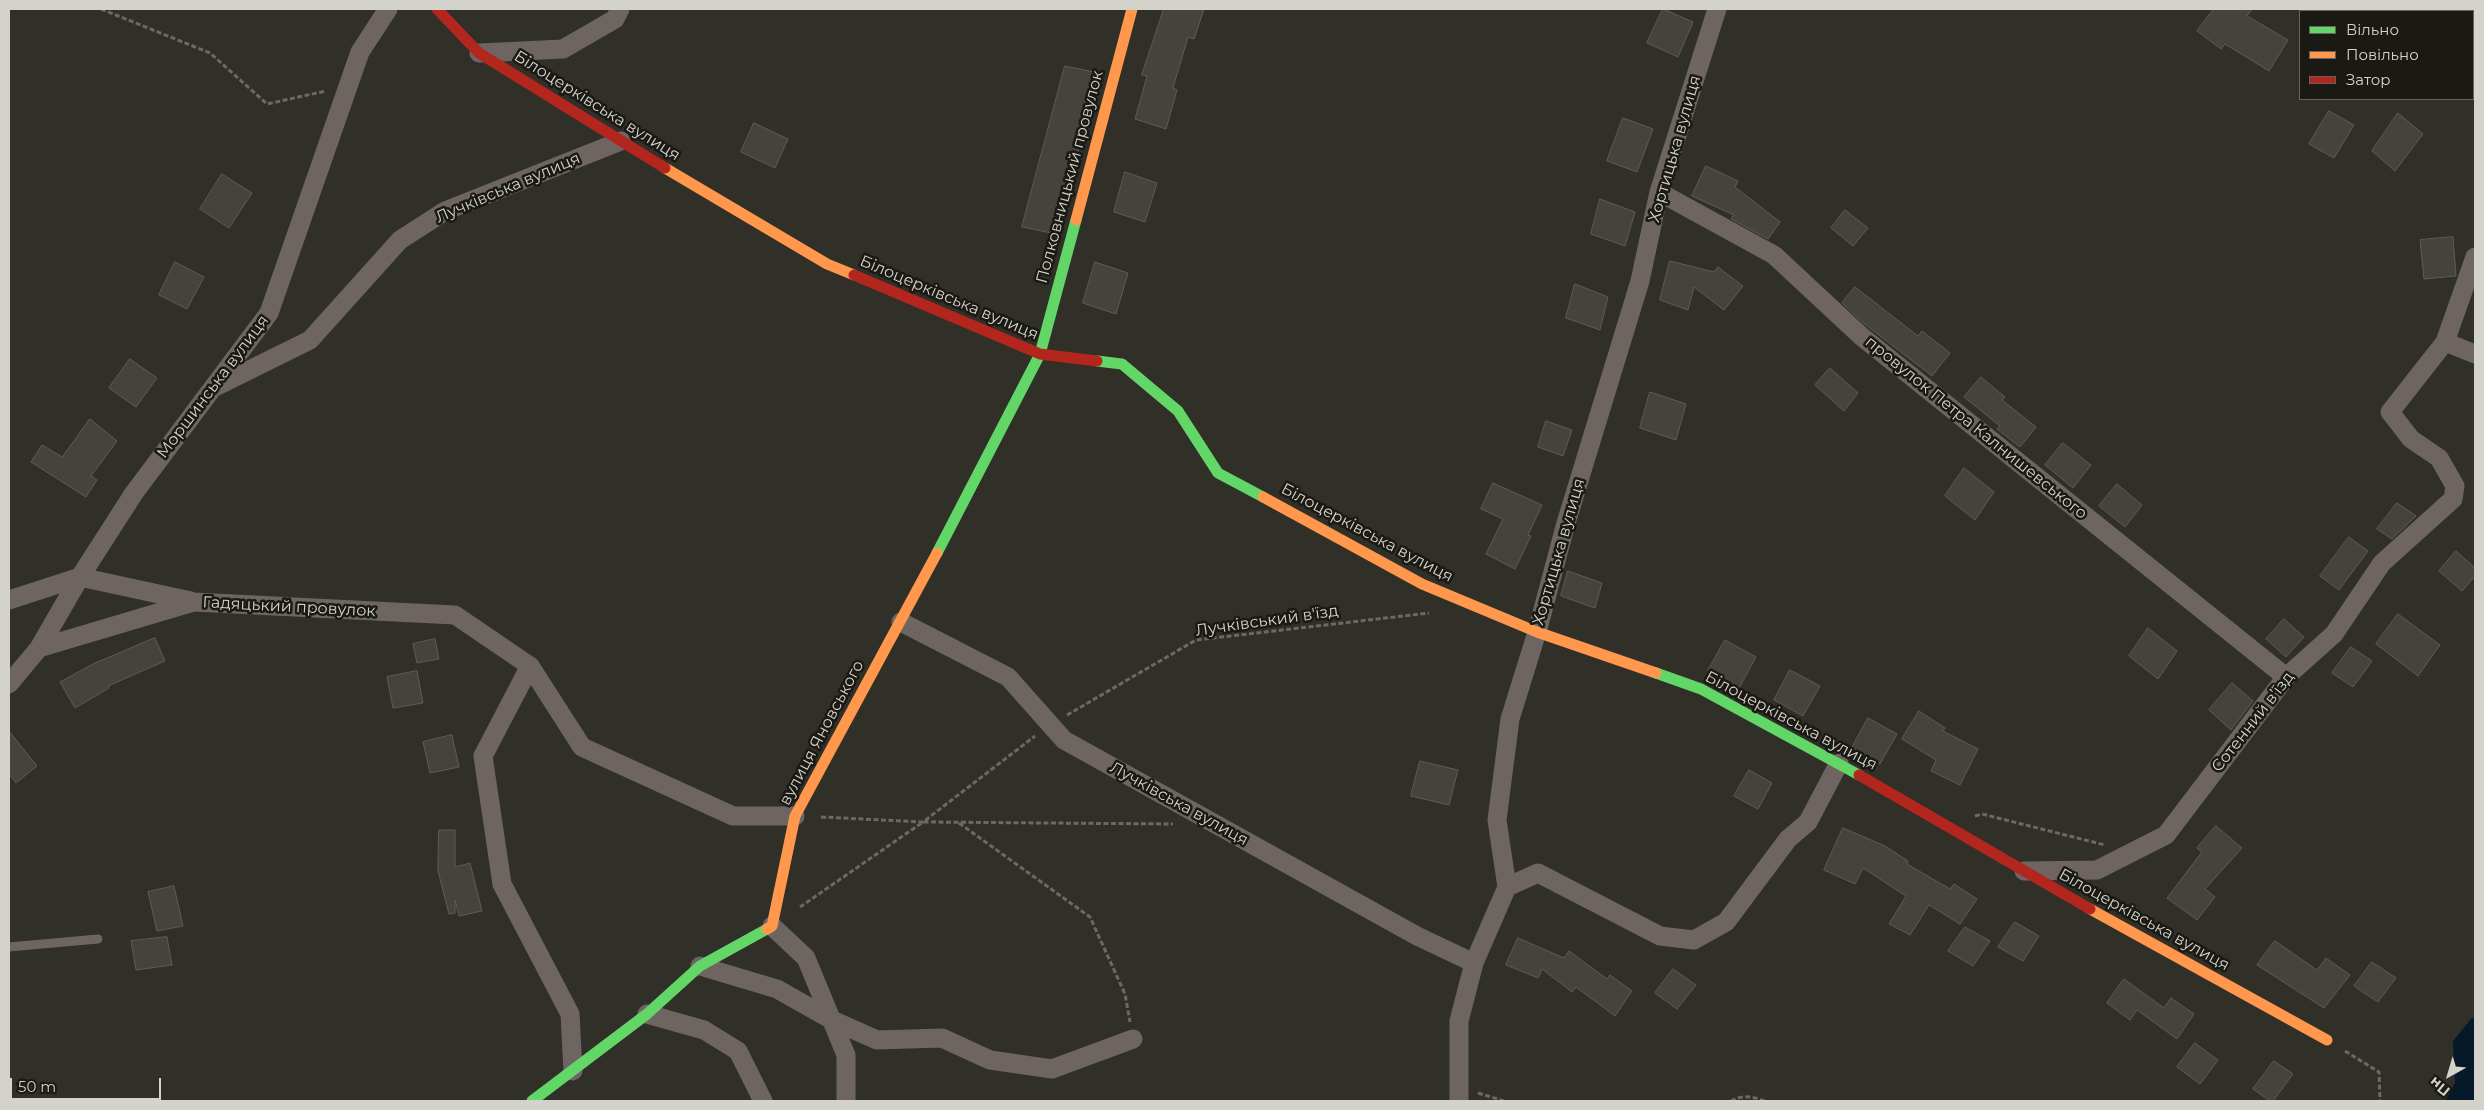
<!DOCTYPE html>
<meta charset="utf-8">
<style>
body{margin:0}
#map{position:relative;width:2484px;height:1110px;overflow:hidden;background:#302f28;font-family:Montserrat,sans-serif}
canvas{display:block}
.frame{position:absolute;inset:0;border:10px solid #d4d3cb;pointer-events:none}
.legend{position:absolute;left:2299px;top:10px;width:175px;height:90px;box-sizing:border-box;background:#1b1914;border:1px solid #65635d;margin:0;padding:6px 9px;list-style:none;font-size:15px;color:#d4d3cb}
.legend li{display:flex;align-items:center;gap:10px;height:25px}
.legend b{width:25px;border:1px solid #65635d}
.north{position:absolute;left:2424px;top:1050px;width:50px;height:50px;-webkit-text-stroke:4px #1b1914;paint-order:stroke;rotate:219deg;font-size:14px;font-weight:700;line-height:20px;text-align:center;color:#d4d3cb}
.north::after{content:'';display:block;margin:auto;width:18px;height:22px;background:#d4d3cb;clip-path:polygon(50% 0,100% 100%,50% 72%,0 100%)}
.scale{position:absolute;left:10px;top:1078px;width:151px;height:22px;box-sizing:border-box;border:2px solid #d4d3cb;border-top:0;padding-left:6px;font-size:15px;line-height:18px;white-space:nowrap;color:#d4d3cb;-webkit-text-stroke:4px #1b1914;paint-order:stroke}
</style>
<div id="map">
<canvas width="2484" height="1110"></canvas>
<div class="frame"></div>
<ul class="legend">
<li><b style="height:6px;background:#63d668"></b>Вільно</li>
<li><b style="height:6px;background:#ff974d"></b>Повільно</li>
<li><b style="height:6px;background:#b3261e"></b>Затор</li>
</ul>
<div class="north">Пн</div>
<div class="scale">50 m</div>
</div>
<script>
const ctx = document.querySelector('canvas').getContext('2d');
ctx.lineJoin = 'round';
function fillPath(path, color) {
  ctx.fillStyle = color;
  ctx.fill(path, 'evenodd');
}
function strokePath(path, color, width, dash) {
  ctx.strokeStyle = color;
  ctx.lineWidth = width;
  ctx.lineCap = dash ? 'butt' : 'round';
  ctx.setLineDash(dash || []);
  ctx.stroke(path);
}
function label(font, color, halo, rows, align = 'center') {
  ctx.font = font + ' Montserrat,sans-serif';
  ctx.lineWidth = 5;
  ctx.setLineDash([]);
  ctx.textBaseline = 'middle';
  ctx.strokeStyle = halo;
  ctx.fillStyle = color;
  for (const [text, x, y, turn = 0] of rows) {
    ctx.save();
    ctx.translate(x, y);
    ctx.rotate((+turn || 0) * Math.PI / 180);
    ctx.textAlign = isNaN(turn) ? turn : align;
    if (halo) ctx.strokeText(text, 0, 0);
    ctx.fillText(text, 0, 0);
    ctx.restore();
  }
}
fillPath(new Path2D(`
 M2475,1017v84h-30l10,-18 -2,-42 18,-22z`), '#061928');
const building = new Path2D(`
 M1164,9h40l-10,30 -6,-2 -15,51 4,2 -11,39 -31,-10 12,-43 -5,-1z
 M1663,9l30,13 -15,35 -31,-14z
 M2214,9h38l-5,7 41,24 -19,31 -44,-27 -4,5 -24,-18z
 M1065,66l34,7 -43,161 -34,-7z
 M2329,111l25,14 -20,33 -25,-14z
 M2398,113l25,21 -28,37 -23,-20z
 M1623,118l30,11 -16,43 -30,-11z
 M754,123l34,16 -13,29 -34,-16z
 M1706,166l32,15 -3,6 45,35 -12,17 -37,-20 3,-4 -42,-19z
 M1125,172l32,11 -12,39 -31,-10z
 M222,174l30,19 -23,35 -29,-19z
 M1600,199l35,13 -10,34 -34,-12z
 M1845,210l23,18 -15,18 -22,-18z
 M2453,237l3,39 -32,3 -4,-39z
 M1670,261l44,11 4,-5 25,19 -19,24 -30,-23 -6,23 -28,-10z
 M175,262l29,15 -17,32 -28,-14z
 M1095,262l33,11 -12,41 -33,-11z
 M1575,284l33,13 -8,33 -34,-12z
 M1855,287l63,49 4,-5 28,22 -18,23 -70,-54 -20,-19z
 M130,359l27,19 -21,29 -27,-19z
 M1830,368l28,25 -14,18 -29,-26z
 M1981,377l24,20 -3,3 34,27 -16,20 -23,-18 3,-3 -36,-29z
 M1650,392l36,12 -10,36 -36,-12z
 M90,419l27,22 -26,35 6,4 -11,17 -55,-35 11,-17 20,12z
 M1546,421l26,9 -9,26 -25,-9z
 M2063,443l28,22 -18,23 -28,-23z
 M1964,468l30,24 -19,28 -30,-24z
 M1493,483l49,22 -14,30 3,1 -16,33 -29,-15 17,-35 -22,-10z
 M2117,484l25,21 -17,22 -26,-21z
 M2397,503l19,13 -24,23 -15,-10z
 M2349,537l19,14 -29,39 -19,-14z
 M2456,551l19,17v8l-13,15 -23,-20z
 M1568,571l34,12 -7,25 -34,-12z
 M2398,614l42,31 -22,31 -42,-32z
 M2284,619l20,18 -18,20 -20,-18z
 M2148,628l29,23 -19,28 -29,-23z
 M155,638l10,23 -57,25 1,2 -34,20 -15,-26 33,-18z
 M435,639l4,20 -22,4 -4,-19z
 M1725,640l31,17 -17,31 -31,-17z
 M2351,647l21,14 -19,26 -21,-14z
 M1790,670l30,16 -17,30 -29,-16z
 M417,671l6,32 -30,5 -6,-31z
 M2232,683l21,18 -22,29 -22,-20z
 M1919,711l26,17 -2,3 35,18 -18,36 -29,-14 5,-11 -34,-21z
 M1868,718l29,16 -17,30 -28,-16z
 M9,731l28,35 -21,17 -7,-9z
 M452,735l7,32 -29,6 -7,-31z
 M1420,761l38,9 -9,35 -38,-9z
 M1749,770l23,13 -14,26 -24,-13z
 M2216,826l26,22 -37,41 10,8 -18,23 -30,-22 35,-46 -5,-4z
 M1843,828l42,18 23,15 -1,3 43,25 4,-5 23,15 -17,25 -31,-19 -19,30 -21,-11 17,-28 -43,-28 -8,16 -31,-14z
 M439,830h16v37l15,-4 12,48 -23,5 -4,-16v13l-6,1 -11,-43z
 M174,886l9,40 -26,5 -9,-39z
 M2015,922l24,14 -16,25 -25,-14z
 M1965,927l25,14 -17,25 -25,-15z
 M167,937l5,28 -36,5 -5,-29z
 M1518,938l46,20 5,-7 38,28 3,-4 22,16 -17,25 -39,-29 -4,5 -30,-23 -4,9 -32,-13z
 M2275,941l42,29 9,-12 24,17 -26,33 -67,-43z
 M2372,962l24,16 -18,24 -24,-16z
 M1673,969l23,16 -19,24 -22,-16z
 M2124,979l40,29 7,-10 23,16 -17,25 -40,-29 -7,10 -23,-17z
 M2195,1043l23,17 -18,24 -23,-17z
 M2274,1061l19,13 -20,27h-3l-17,-12z`);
fillPath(building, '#45433d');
strokePath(building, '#5e5c56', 1);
strokePath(new Path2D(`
 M101,9l109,44 57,51 59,-13
 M1067,715l129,-75 233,-27
 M1975,816l7,-2 123,31
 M821,817l102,5 112,-86
 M959,823l131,94 35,77 5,28
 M800,907l123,-85 250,2
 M2345,1051l34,21 1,29
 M1478,1093l26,8
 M1731,1101c12,-7 22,-4 34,0`), '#6e6864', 3, [5, 2.5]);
strokePath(new Path2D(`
 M9,947l89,-8`), '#6e6563', 9);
strokePath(new Path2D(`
 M2473,9l2,4
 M479,53l84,-4 52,-30 5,-10
 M1659,192l115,63 87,81 425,341
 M2475,257l-30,85 30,12
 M217,386l93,-46 90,-100 45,-29 176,-70
 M9,600l71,-23 111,24
 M901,622l107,55 56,63 353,196 57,27
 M39,648l155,-46 261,13 75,51 52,81 151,69h62
 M530,666l-47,90 19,128 68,130 3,57
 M9,684l30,-36 41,-71 54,-84 135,-180 91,-261 28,-43
 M2024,871l73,-1 69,-35 120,-158 48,-43 48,-71 71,-64 2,-13 -16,-28 -28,-19 -21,-27 55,-70
 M1507,887l31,-14 122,63 34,4 32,-18 62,-83 20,-17 31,-59
 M772,926l34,32 40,97v46
 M700,966l77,23 55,31 45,20 65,-2 48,22 62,9 81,-30
 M647,1014l57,16 34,21 25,50
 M1459,1101v-80l15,-58 33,-76 -10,-67 13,-101 27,-87 29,-109 74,-242 19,-89 58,-183`), '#6e6563', 19);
strokePath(new Path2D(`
 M1097,361l25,3 56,47 40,62 45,24
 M937,553l103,-199 36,-134
 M1656,673l45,16 158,86
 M532,1101l115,-87 53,-48 67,-37`), '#63d668', 11);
strokePath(new Path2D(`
 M665,168l162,96 27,11
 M1076,220l56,-211
 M1263,497l159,87 115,48 119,41
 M2090,909l237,131
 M767,929l5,-3 23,-110 142,-263`), '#ff974d', 11);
strokePath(new Path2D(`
 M437,9l42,44 186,115
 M854,275l186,79 57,7
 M1859,775l231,134`), '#b3261e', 11);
label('16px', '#d4d3cb', '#1b1914', [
 ["Білоцерківська вулиця",597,106,32],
 ["Хортицька вулиця",1675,149,-74],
 ["Полковницький провулок",1070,177,-75],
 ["Лучківська вулиця",508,188,-23],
 ["Білоцерківська вулиця",949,298,23],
 ["Моршинська вулиця",213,387,-53],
 ["провулок Петра Калнишевського",1976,428,39],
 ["Білоцерківська вулиця",1367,533,28],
 ["Хортицька вулиця",1559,552,-74],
 ["Гадяцький провулок",289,607,3],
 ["Лучківський в'їзд",1267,621,-8],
 ["Білоцерківська вулиця",1791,721,28],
 ["Сотенний в’їзд",2253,722,-52],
 ["вулиця Яновського",822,733,-62],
 ["Лучківська вулиця",1179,804,29],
 ["Білоцерківська вулиця",2144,920,29]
]);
</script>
